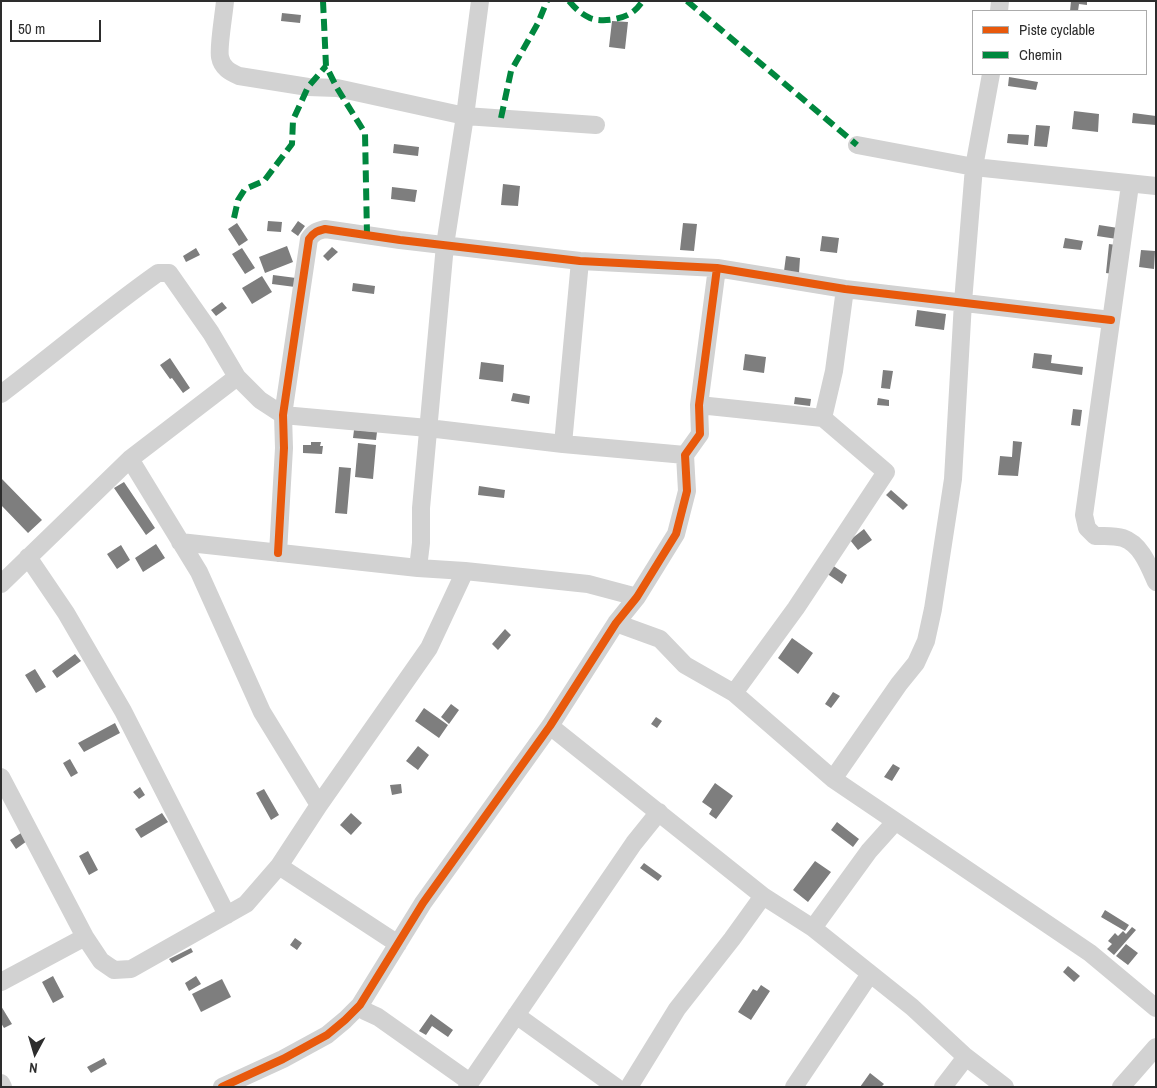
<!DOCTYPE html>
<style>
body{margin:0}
#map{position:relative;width:1157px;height:1088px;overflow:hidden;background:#fff;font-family:"Archivo Narrow",sans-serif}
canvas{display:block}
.frame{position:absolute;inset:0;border:2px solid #2d2d2d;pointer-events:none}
.legend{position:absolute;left:972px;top:10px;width:175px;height:65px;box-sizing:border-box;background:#fff;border:1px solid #ababab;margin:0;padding:6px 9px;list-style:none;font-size:15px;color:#2d2d2d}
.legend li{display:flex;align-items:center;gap:10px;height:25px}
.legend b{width:25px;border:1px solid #ababab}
.north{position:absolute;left:10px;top:1028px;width:50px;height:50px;-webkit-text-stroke:4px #fff;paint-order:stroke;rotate:186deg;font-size:14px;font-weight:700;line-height:20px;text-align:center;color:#2d2d2d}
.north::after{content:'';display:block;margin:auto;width:18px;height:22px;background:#2d2d2d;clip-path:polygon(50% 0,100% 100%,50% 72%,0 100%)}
.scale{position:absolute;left:10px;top:20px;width:91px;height:22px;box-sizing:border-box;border:2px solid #2d2d2d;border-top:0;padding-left:6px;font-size:15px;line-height:18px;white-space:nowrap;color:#2d2d2d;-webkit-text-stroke:4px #fff;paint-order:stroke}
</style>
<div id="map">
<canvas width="1157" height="1088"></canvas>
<div class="frame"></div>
<ul class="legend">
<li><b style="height:6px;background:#e8590c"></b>Piste cyclable</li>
<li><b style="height:6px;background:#00873e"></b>Chemin</li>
</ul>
<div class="north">N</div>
<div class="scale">50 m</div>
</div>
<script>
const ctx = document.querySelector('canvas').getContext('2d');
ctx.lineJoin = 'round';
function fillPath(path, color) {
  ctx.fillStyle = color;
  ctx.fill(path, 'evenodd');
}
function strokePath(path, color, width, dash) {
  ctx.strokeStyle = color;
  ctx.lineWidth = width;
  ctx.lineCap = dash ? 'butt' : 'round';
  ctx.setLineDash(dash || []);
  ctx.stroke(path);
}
fillPath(new Path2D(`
 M1071,1h16v4l-8,-1 -1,7h-8z
 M282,13l19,2 -1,8 -19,-2z
 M612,21l16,1 -3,27 -16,-2z
 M1009,77l29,5 -2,8 -28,-4z
 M1074,111l25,3 -1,18 -26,-3z
 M1133,113l23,3v9l-24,-2z
 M1036,125l14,1 -3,21 -13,-1z
 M1008,134l21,1 -1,10 -21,-2z
 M394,144l25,3 -1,9 -25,-3z
 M503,184l17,2 -2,20 -17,-1z
 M392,187l25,3 -2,12 -24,-3z
 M268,221l14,1 -1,10 -14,-1z
 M298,221l7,5 -7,10 -7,-5z
 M237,223l11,17 -9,6 -11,-17z
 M683,223l14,1 -3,27 -14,-1z
 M1099,225l19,3 -1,11 -20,-3z
 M822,236l17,2 -2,15 -17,-2z
 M1065,238l18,3 -2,9 -18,-2z
 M1109,244l7,1 -3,29 -7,-1z
 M287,246l6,16 -28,11 -6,-16z
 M332,247l6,5 -10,9 -5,-5z
 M196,248l4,7 -14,7 -3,-6z
 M242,248l13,20 -10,6 -13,-20z
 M1141,250l14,1 -1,18 -15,-2z
 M786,256l14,2 -1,15 -15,-2z
 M273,275l23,3 -1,9 -23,-3z
 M262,276l10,16 -20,12 -10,-16z
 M353,283l22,3 -1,8 -22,-3z
 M222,302l5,6 -11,8 -5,-6z
 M917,310l29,4 -2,16 -29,-4z
 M1034,353l18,2 -1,8 32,4 -1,8 -50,-7z
 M745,354l21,3 -2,16 -21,-3z
 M170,358l20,30 -7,5 -11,-15 -2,1 -10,-14z
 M481,362l23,3 -1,17 -24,-3z
 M883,370l10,1 -3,18 -9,-1z
 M513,393l17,3 -1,8 -18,-3z
 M795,397l16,2 -1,7 -16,-2z
 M878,398l11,2v6l-12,-1z
 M1073,409l9,1 -2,16 -9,-1z
 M354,430l23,2 -1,8 -23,-2z
 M1013,441l9,1 -4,34 -20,-1 2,-19 12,1z
 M311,442h10l-1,4h3l-1,8 -19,-1v-8h8z
 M358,443l18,2 -3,34 -18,-2z
 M339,467l12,1 -4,46 -12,-1z
 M1,478l41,42 -14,13 -27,-28z
 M124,482l31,46 -9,7 -32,-47z
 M479,486l26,4 -1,8 -26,-3z
 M891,490l17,15 -5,5 -17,-15z
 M864,529l8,11 -14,10 -8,-10z
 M156,544l9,14 -22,14 -8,-14z
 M121,545l9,15 -13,9 -10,-15z
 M832,565l15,10 -5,9 -16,-11z
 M505,629l6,6 -13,15 -6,-6z
 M792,638l21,15 -15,21 -20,-16z
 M75,654l6,7 -24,17 -5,-7z
 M35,669l11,18 -10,6 -11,-18z
 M833,692l7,4 -9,12 -6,-4z
 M451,704l8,6 -10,14 -8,-7z
 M424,708l24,17 -9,13 -24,-17z
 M656,717l6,4 -5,7 -6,-4z
 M115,723l5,10 -36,19 -6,-9z
 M418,746l11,9 -11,15 -12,-9z
 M70,759l8,14 -7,4 -8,-14z
 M893,764l7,4 -8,13 -8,-4z
 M715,783l18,13 -17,23 -7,-5 3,-5 -10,-7z
 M401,784l1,9 -10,2 -2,-10z
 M140,787l5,8 -6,4 -6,-7z
 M264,789l15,26 -8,5 -15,-27z
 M162,813l6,9 -27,16 -6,-9z
 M351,813l11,10 -11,12 -11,-10z
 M837,822l22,17 -6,8 -22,-17z
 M21,833l6,8 -11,8 -6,-9z
 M88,851l10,19 -9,5 -10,-19z
 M815,861l16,11 -23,30 -15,-12z
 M644,863l18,13 -4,5 -18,-13z
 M1105,910l24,15 -4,6 -24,-14z
 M1132,927l4,3 -22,25 -7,-6 5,-5 -4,-3 7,-8 3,3 5,-5 3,3z
 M295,938l7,5 -5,7 -7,-5z
 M1126,944l12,9 -10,12 -12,-9z
 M191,948l2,4 -21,11 -3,-4z
 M1068,966l12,10 -6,6 -11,-10z
 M53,976l11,21 -11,6 -11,-21z
 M196,976l5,8 -12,7 -4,-8z
 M222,979l9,18 -30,15 -9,-18z
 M761,985l9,6 -19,29 -13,-8 15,-23 4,2z
 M1,1006l11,18 -8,4 -3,-5z
 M431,1014l22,16 -5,7 -16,-11 -6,9 -7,-4z
 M104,1058l3,6 -16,9 -4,-6z
 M870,1073l14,11 -3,3h-21z`), '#7e7e7e');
strokePath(new Path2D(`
 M225,1c-1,13 -7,46 -5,56 2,11 10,15 19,19l69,11 29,1 128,28 131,9
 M999,11l1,-10
 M857,145l117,22 182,19
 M1130,185l-46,330 3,13 8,8c9,0 19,-1 28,2 18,6 26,28 33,44
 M1,394c53,-40 103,-83 157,-121h11l42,60 26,44 23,23 23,15 145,13 135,16 122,11
 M699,405l124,13 63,54 -90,136 -62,85
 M823,418l11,-47 11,-82
 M563,444l17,-183
 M130,459l69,113 63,140 57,93
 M180,542l238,26 47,3 123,13 49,13
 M278,553l6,-105 -1,-33 26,-176c5,-7 8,-8 16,-10l75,11 180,21 137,7 128,21 266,31
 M28,557l38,56 57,98 104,204
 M418,568l3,-25v-35l24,-263 20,-129 15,-115
 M1,584l129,-125 107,-82
 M616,623l44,16 25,26 49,28 99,86 257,174 66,55
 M550,726l213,170 50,32 99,79 54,50 39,30
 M1,777l84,160
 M833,779l66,-95 17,-21 10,-22 7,-32 20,-130 10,-177 11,-135 17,-93
 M279,866l119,78
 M813,928l56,-77 26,-29
 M1,982l84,-45 16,24 13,9 17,-1 115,-65 33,-38 40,-61 110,-157 36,-77
 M360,1005l5,6 13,6 92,65
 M516,1015l100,72
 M1,1083l2,4
 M222,1087l61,-28 44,-24 18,-15 15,-15 63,-102 127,-177 66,-103 21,-26 39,-63 11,-43 -2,-36 15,-21 -1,-29 18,-137
 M467,1087l167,-244 25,-31
 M629,1087l48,-78 55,-70 31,-43
 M794,1087l76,-113
 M943,1087l23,-30
 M1121,1087l35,-40`), '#d2d2d2', 18);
strokePath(new Path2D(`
 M323,1l3,65 11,22 28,45 2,102
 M569,1c6,7 12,13 21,17 12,5 36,1 45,-8 3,-2 5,-6 8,-9
 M687,1l170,144
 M501,118l10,-47 27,-48 9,-22
 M234,218l4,-18 7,-11 19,-8 28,-37 1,-24 15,-33 18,-21`), '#00873e', 6, [12, 6]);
strokePath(new Path2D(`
 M278,553l6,-105 -1,-33 26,-176c5,-7 8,-8 16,-10l75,11 180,21 137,7 128,21 266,31
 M222,1087l61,-28 44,-24 18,-15 15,-15 63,-102 127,-177 66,-103 21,-26 39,-63 11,-43 -2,-36 15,-21 -1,-29 18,-137`), '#e8590c', 8);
</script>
